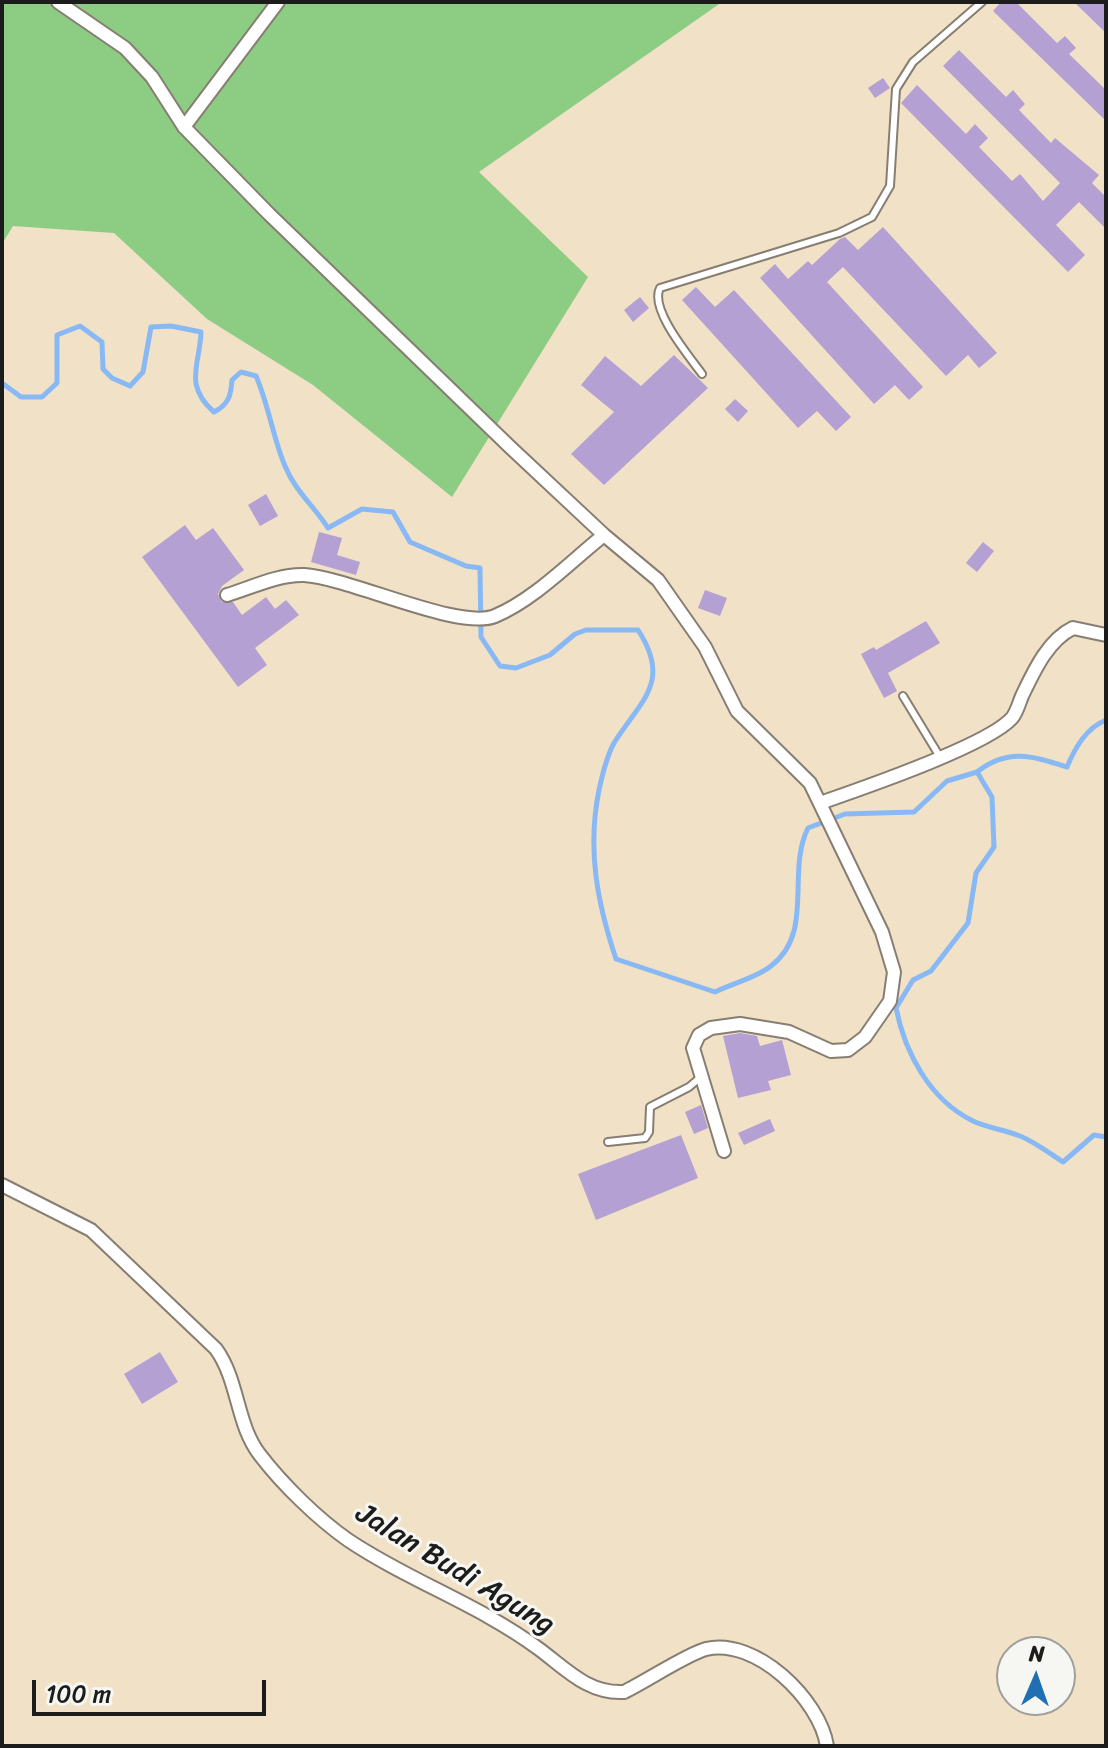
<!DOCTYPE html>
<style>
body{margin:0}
#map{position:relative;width:1108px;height:1748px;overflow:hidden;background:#f1e1c7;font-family:Sriracha,sans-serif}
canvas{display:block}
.frame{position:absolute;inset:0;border:4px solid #1c1c1c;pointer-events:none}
.north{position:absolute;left:996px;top:1636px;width:80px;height:80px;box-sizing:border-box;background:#f6f6f2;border:2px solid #9f9f9c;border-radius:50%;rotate:2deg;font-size:22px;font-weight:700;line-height:32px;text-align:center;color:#1c1c1c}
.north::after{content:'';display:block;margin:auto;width:28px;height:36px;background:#1f6fb2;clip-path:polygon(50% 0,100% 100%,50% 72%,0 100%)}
.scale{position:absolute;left:32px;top:1680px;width:234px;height:36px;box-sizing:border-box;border:4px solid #1c1c1c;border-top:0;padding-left:10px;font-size:24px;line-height:28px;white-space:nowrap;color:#1c1c1c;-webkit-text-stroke:6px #f6f6f2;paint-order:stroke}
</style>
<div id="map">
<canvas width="1108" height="1748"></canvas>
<div class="frame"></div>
<div class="north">N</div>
<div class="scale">100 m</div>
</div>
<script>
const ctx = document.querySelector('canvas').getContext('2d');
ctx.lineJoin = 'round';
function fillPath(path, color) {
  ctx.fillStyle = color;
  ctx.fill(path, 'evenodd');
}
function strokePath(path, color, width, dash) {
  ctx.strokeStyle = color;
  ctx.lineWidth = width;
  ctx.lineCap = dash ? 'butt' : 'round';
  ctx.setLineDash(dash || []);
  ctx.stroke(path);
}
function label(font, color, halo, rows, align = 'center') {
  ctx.font = font + ' Sriracha,sans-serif';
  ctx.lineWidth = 6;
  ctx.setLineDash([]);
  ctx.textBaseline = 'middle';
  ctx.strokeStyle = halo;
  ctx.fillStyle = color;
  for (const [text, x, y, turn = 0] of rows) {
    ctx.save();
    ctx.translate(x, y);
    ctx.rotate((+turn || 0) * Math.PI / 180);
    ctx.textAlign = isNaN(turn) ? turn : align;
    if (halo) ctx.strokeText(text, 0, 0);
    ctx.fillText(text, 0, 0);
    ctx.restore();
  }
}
fillPath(new Path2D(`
 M2,2h720l-243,170 109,105 -136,220 -139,-112 -106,-66 -93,-86 -101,-7 -11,18z`), '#8dcc83');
strokePath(new Path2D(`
 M2,383l19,14h21l15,-14v-48l23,-9 22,16 1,27 9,9 18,8 13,-14 8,-45 20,-1 30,6c-1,33 -18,53 13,80 14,-7 17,-16 18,-32l9,-8 15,4c13,30 17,62 29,90 10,25 29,40 43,62l34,-19 31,3 17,30 56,24 14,2 1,69 19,29 16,2 34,-13 25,-21 11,-4h52c34,52 3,70 -24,113 -7,13 -12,33 -15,47 -12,59 -2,112 17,169l99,33c18,-9 41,-14 56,-26 44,-33 15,-94 37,-138l37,-14 69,-2 33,-31 30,-9
 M1106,720c-20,8 -31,28 -39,47 -35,-11 -59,-19 -90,5l15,25 2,50 -18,26 -8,50 -37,48 -18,9 -17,28c9,45 34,92 77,113 15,7 32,9 47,15 15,6 29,17 43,26l31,-27 12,2`), '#88b9f4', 5);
fillPath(new Path2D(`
 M1001,2h15l41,41 8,-7 11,12 -7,6 37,36v31l-113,-110z
 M1074,2h32v31z
 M959,50l47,47 7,-7 12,14 -6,6 32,33 4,-5 44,37 -7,8 14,14v32l-27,-27 -23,23 29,30 -17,17 -167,-169 16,-18 49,49 9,-10 13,14 -9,9 33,34 8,-7 23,27 17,-18 -117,-117z
 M883,78l7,10 -15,10 -7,-10z
 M883,227l114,126 -18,15 -11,-13 -22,21 -103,-109 -16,15 96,105 -14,13 -14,-15 -21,19 -114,-126 15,-14 13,15 20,-18 4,4 28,-26 5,-2 13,13z
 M696,287l19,20 19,-17 117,127 -15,14 -19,-20 -19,17 -116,-128z
 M640,297l9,11 -16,14 -9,-12z
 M674,355l34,33 -104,97 -33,-31 43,-42 -33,-27 24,-29 36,30z
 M735,399l13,12 -10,11 -13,-13z
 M266,494l12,22 -18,10 -12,-21z
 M185,525l11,15 17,-12 31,42 -22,16 -4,8 4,8h11l9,13 24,-18 9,12 11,-9 13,15 -44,33 12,17 -29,22 -96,-130z
 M319,532l23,6 -5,17 23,7 -4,13 -45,-13z
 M983,542l11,9 -17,21 -11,-9z
 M705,590l22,8 -7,18 -22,-8z
 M926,621l14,22 -52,30 9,18 -13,7 -23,-44 13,-7 2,3z
 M740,1033l17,3 3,10 22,-6 9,35 -23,6 3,9 -33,8 -15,-62z
 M701,1105l7,23 -14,6 -9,-22z
 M770,1119l5,12 -31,14 -6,-12z
 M681,1135l17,43 -102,42 -18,-46z
 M160,1352l18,30 -36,22 -18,-30z`), '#b4a0d2');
const service = new Path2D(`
 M702,374c-13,-18 -53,-65 -42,-86l179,-55 33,-16 18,-31 6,-97 17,-27 69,-60
 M903,696l37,61
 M608,1142l37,-4 4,-6 1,-25 39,-20 13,-11`);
const minor = new Path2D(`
 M58,2l67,46 27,29 32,50 85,87 241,233 94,88 54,45 47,67 32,64 73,72 72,149 12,40 -4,29 -25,36 -17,13 -17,1 -42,-19 -49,-8 -29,4 -12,7 -6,13 31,103
 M184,127l94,-125
 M227,595c23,-7 52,-21 77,-20 47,3 155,56 191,41 40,-17 75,-54 109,-81
 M820,803c40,-14 167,-57 192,-85 5,-6 7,-15 10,-22 12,-25 26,-56 51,-68l33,7
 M2,1185l89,45 125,119c23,32 20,75 44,106 23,30 58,64 88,85 61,41 132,65 191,109 27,20 49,45 85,43 21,-10 63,-38 82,-43 50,-12 114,51 121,97`);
strokePath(service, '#867e72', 10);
strokePath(minor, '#867e72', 16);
strokePath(service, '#fff', 6);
strokePath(minor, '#fff', 12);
label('30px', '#1c1c1c', '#f6f6f2', [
 ["Jalan Budi Agung",455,1570,31]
]);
</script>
